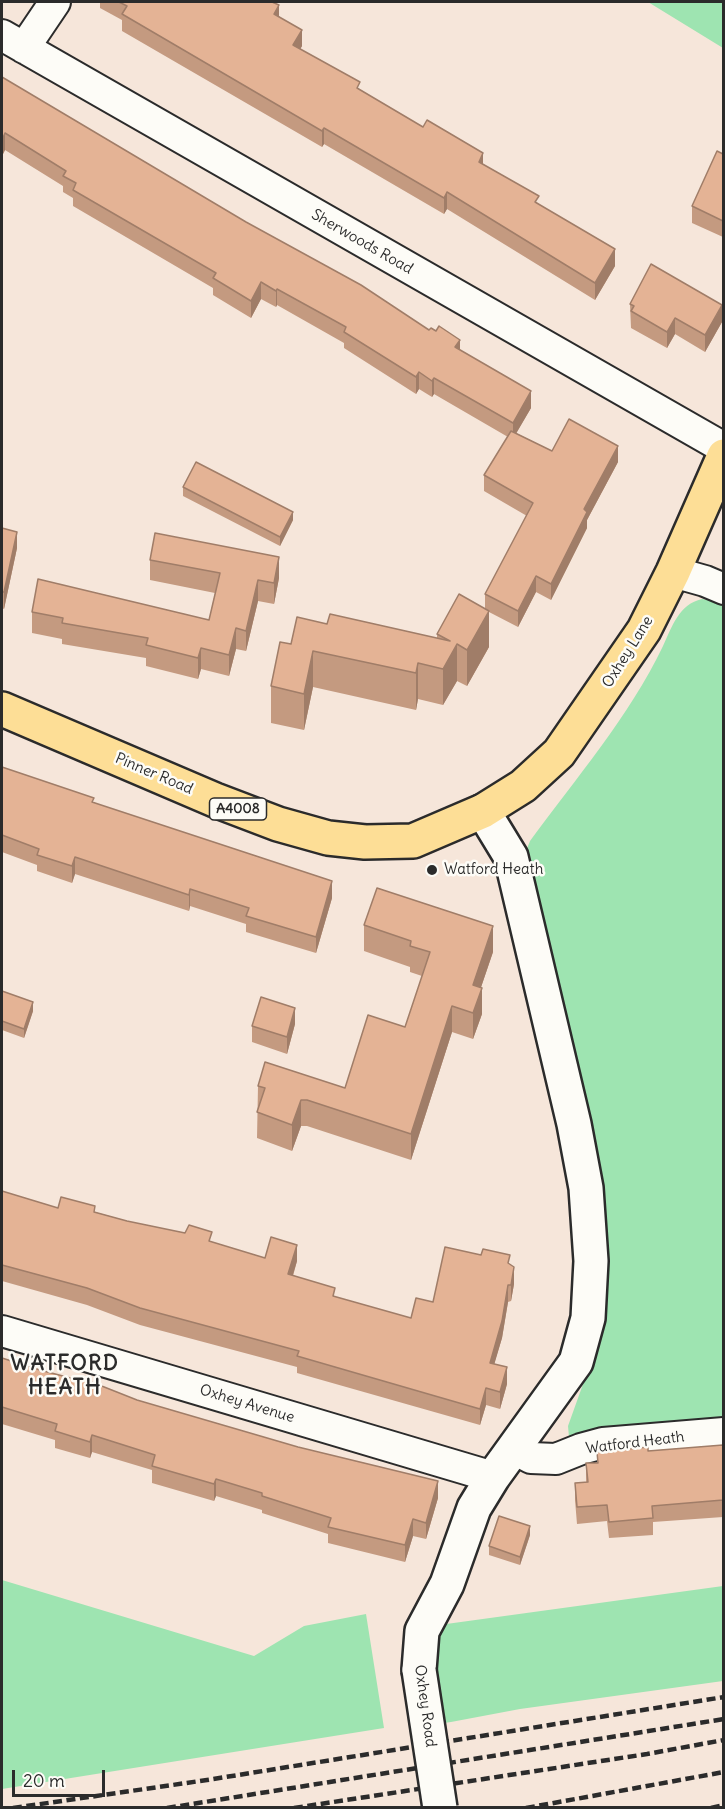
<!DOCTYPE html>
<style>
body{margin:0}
#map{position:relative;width:725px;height:1809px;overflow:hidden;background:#f6e6da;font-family:Delius,sans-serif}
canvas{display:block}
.frame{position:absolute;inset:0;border:3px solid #2b2b2b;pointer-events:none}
.scale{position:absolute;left:12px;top:1770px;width:93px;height:27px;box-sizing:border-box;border:3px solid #2b2b2b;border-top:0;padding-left:8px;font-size:18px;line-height:21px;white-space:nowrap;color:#2b2b2b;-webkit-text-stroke:4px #fdfcf7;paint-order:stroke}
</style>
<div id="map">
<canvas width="725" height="1809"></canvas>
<div class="frame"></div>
<div class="scale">20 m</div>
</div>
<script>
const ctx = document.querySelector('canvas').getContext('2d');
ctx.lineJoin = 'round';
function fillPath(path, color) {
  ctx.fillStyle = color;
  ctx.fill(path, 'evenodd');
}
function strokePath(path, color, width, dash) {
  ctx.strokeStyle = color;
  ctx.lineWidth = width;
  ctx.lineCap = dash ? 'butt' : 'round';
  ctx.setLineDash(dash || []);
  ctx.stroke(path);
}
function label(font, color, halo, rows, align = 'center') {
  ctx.font = font + ' Delius,sans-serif';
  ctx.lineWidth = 5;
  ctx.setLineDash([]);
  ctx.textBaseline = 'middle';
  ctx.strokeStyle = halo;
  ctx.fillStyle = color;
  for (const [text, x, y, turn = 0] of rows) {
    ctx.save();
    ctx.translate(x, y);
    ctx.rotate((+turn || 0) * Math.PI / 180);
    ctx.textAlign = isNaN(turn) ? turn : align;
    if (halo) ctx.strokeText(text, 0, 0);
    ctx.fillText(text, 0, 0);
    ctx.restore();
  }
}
fillPath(new Path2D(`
 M648,2h75v46z
 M702,599l18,3 4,4 -1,822 -144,13 -10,-4 -1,-11 34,-95 5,-98 -18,-125 -46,-156 -17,-101 4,-10c46,-63 99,-124 133,-195 9,-19 16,-42 39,-47z
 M2,1580l252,76 50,-30 62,-12 18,114 -382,61z
 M723,1586v95l-203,28 -69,13 -7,1 -3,-5 -8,-49 6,-44z`), '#9ee4b1');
const minor = new Path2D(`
 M2,35l722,413
 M24,48l31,-46
 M673,572l32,9 19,8
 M2,1331l491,146
 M514,1449l17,9 25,1 25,-10 22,-6 121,-10`);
const tertiary = new Path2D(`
 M419,1670l3,-39 25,-47 27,-76 19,-31 83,-115 12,-44 3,-57 -5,-73 -12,-64 -63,-267 -28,-46`);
const primary = new Path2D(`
 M2,709l213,91 63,24 50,14 37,4 48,-1 70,-30 40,-25 36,-33 85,-123 29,-58 51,-116`);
strokePath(minor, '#2b2b2b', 34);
strokePath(tertiary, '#2b2b2b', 38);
strokePath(primary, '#2b2b2b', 38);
strokePath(minor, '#fdfcf7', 30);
strokePath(tertiary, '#fdfcf7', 33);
strokePath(primary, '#fdde96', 33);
strokePath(new Path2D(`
 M13,1808l194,-28 517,-83
 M167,1808l557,-89
 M294,1808l353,-54 77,-14
 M526,1808l198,-36
 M711,1808l13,-3`), '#2b2b2b', 4.5, [9, 4.5]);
const tertiaryBridge = new Path2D(`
 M419,1670l21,138`);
strokePath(tertiaryBridge, '#2b2b2b', 38, []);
strokePath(tertiaryBridge, '#fdfcf7', 33);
fillPath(new Path2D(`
 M100,2h172l7,14 23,30 -2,3 60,41 123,74 56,40 76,62 -20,34 -148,-91 -3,5 -120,-70 -2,3 -200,-116v-11l-22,-12z
 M2,77l458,273 71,58 -15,25 36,18 66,11 -31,58v8l-36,72 -15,-8 -18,35 -29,-15v35l-22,39 -10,-5 -14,24 -25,-6 -2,11 -103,-23 -9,43 -33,-7v-37l20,-42 36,-20 110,14v-4l48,-25v-15l42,-78 -43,-25v-16l24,-38 -74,-43 -2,3 -13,-8 -3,5 -72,-46v-5l-67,-38 -1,2 -15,-8 -10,19 -38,-23v-7l-140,-82v-8l-10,-6v-6l-58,-36 -3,6z
 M723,154v83l-31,-14v-17z
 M630,304l92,18 -17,30 -30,-18 -8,14 -36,-20z
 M183,487l110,33 -13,26 -97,-50z
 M2,528l15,20 -13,61 -2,-1z
 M150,560l129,18 -5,26 -16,-3 -12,50 -10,-2 -7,27 -28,-7 -3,10 -52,-13v-8l-84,-14v-5l-30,-6v-21l177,8 6,-27 -65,-13z
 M2,767l330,131 -16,55 -70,-21v-8l-56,-18 -1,5 -114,-37 -3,9 -35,-12v-6l-35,-13z
 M364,925l129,27 -12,35 1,27 -9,25 -21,-7 -41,128 -104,-34h-6l-9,25 -35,-13 1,-52 87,2 60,-61 17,-51 -12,-4v-5l-46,-16z
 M2,991l31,20 -9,27 -22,-8z
 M295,1024l-8,30 -35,-12v-16z
 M2,1191l56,17 37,4 32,9 85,21 53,16 32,3 -4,15 42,21 76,21 22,-16 77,-38 4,20 -3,17 -3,1 -6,36 -8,26 13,20 -7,25 -14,-4 -6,20 -183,-52v-6l-157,-42 -53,-20 -85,-24z
 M2,1358l135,42 301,98 -12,41 -13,-3 -8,26 -77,-19v-9l-66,-21v-3l-46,-14 -2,5 -62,-18v-13l-60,-18 -2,6 -35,-10v-8l-53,-16z
 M723,1445v72l-70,5v13l-44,3 -2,-17 -30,3 -2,-24v-17l11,-1v-19h11v-11l51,-1z
 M530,1535l-10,30 -31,-10v-9z`), '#c49a80');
fillPath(new Path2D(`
 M279,5v17l-5,-8z
 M302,30v16l-9,16v-17z
 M324,128v16l-2,3v-16z
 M5,133v17l-3,6v-16z
 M483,153v17l-4,-8z
 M447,192v17l-3,5v-16z
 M615,249v17l-20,34v-17z
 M261,282v17l-10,19v-17z
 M277,289v16l-1,2v-16z
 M722,305v17l-17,30v-17z
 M675,318v16l-8,14v-16z
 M460,340v16l-5,-9z
 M419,372v17l-3,5v-17z
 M434,378v16l-2,3v-16z
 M531,391v17l-18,31v-16z
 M618,446v16l-31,58v8l-36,72v-16l33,-75z
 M293,512v8l-13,26v-9z
 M17,532v16l-13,61v-17z
 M279,557v21l-5,26v-21z
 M536,576v16l-18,35v-16z
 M258,580v21l-12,50v-20z
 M489,611v36l-22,39v-36z
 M236,628v21l-7,27v-21z
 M457,644v37l-14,24v-36z
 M201,648v21l-3,10v-21z
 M313,651v36l-9,43v-36z
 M418,663v36l-2,11v-37z
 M75,857v17l-3,9v-17z
 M332,881v17l-16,55v-16z
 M190,889v17l-1,5v-16z
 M493,926v26l-20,59v-26z
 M482,988v26l-9,25v-26z
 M33,1002v9l-9,27v-9z
 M452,1006v26l-41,128v-26z
 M295,1008v16l-8,30v-17z
 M301,1100v26l-9,25v-26z
 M297,1245v16l-9,30v-17z
 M514,1267v17l-3,17v-16z
 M508,1285v17l-6,36 -12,41v-16z
 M507,1367v17l-7,25v-17z
 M486,1388v17l-6,20v-16z
 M92,1435v17l-2,6v-16z
 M216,1479v17l-2,5v-17z
 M438,1481v17l-12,41v-16z
 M413,1519v17l-8,26v-17z
 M530,1526v9l-10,30v-8z`), '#a07d68');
const building = new Path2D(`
 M119,2h153l7,3 -5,9 28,16 -9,15 67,37 -3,6 66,39 4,-7 56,33 -4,9 60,34 -4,6 80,47 -20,34 -148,-91 -3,6 -120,-70 -2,3 -200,-117 5,-8z
 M2,77l244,145 115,63 68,45 2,-2 5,3 3,-5 21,14 -5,7 76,44 -18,32 -79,-45 -2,3 -13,-9 -3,5 -72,-45 2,-5 -69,-38 -1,2 -15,-9 -10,19 -38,-23 3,-5 -143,-83 3,-7 -13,-7 3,-5 -61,-38 -3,7z
 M717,151l6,3v67l-31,-15z
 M651,264l71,41 -17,30 -30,-17 -8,14 -36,-21 3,-5 -4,-2z
 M569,419l49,27 -34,63 3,3 -36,72 -15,-8 -18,35 -33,-17 48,-91 -49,-28 27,-44 41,20z
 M196,462l97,50 -13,25 -97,-50z
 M2,528l15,4 -13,60h-2z
 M155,533l124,24 -5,26 -16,-3 -12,51 -10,-3 -7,27 -28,-7 -3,10 -52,-13 2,-7 -86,-15 1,-5 -31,-6 6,-33 171,41 11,-47 -70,-13z
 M459,594l30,17 -22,39 -10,-6 -14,25 -25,-6 -2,10 -103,-22 -9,43 -33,-8 9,-44 11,2 6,-27 30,7 3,-10 120,27 -13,-7z
 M2,767l92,31 -2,4 240,79 -16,56 -70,-21 3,-8 -59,-19 -1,6 -114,-38 -3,9 -35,-11 2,-6 -37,-14z
 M377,888l116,38 -20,59 9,3 -9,25 -21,-7 -41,128 -104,-34h-6l-9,25 -35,-13 8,-24 -7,-2 7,-24 80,26 23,-73 37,12 25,-75 -20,-6 1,-5 -47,-16z
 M2,991l31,11 -9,27 -22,-8z
 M261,997l34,11 -8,29 -35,-11z
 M2,1191l56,17 3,-11 34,9 -1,6 33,9 58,12 4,-8 23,7 -3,9 56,17 6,-21 26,8 -9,29 47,14 -2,8 78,22 5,-20 17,4 12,-55 36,8 2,-6 27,6 -2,8 6,4 -3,18h-3l-6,36 -12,42 17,4 -7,25 -14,-4 -6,21 -183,-53 2,-5 -159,-43 -53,-20 -85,-23z
 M2,1358l38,12 42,11 2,-2 53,21 161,47 140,34 -12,42 -13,-4 -8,26 -77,-18 3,-9 -69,-22v-3l-46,-14 -2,5 -62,-18 3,-11 -63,-20 -2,7 -35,-11 2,-7 -55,-17z
 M723,1445v55l-71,6 1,12 -44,4 -2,-17 -30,2 -2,-24 13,-1 -2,-19h12l-1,-11 51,-5v4z
 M499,1516l31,10 -10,31 -31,-11z`);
fillPath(building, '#e4b395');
strokePath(building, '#a07d68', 1.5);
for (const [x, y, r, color] of [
 [432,870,6,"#2b2b2b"]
]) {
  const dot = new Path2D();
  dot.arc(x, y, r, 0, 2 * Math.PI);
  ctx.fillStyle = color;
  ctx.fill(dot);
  strokePath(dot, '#fdfcf7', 2);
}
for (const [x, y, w] of [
 [238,809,57]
]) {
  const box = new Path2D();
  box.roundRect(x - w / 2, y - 11, w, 22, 4.5);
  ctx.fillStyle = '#fdfcf7';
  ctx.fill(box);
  strokePath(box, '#2b2b2b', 1.5);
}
label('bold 14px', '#2b2b2b', null, [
 ["A4008",238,809]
]);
label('15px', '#2b2b2b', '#fdfcf7', [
 ["Sherwoods Road",362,242,30],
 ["Oxhey Lane",628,652,-58],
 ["Pinner Road",154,774,23],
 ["Oxhey Avenue",247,1404,17],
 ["Watford Heath",635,1443,-7],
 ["Oxhey Road",425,1706,82]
]);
label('15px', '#2b2b2b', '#fdfcf7', [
 ["Watford Heath",444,870]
], 'left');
ctx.letterSpacing = '1.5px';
label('bold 21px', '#2b2b2b', '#fdfcf7', [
 ["WATFORD",65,1364],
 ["HEATH",65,1388]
]);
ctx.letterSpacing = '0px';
</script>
